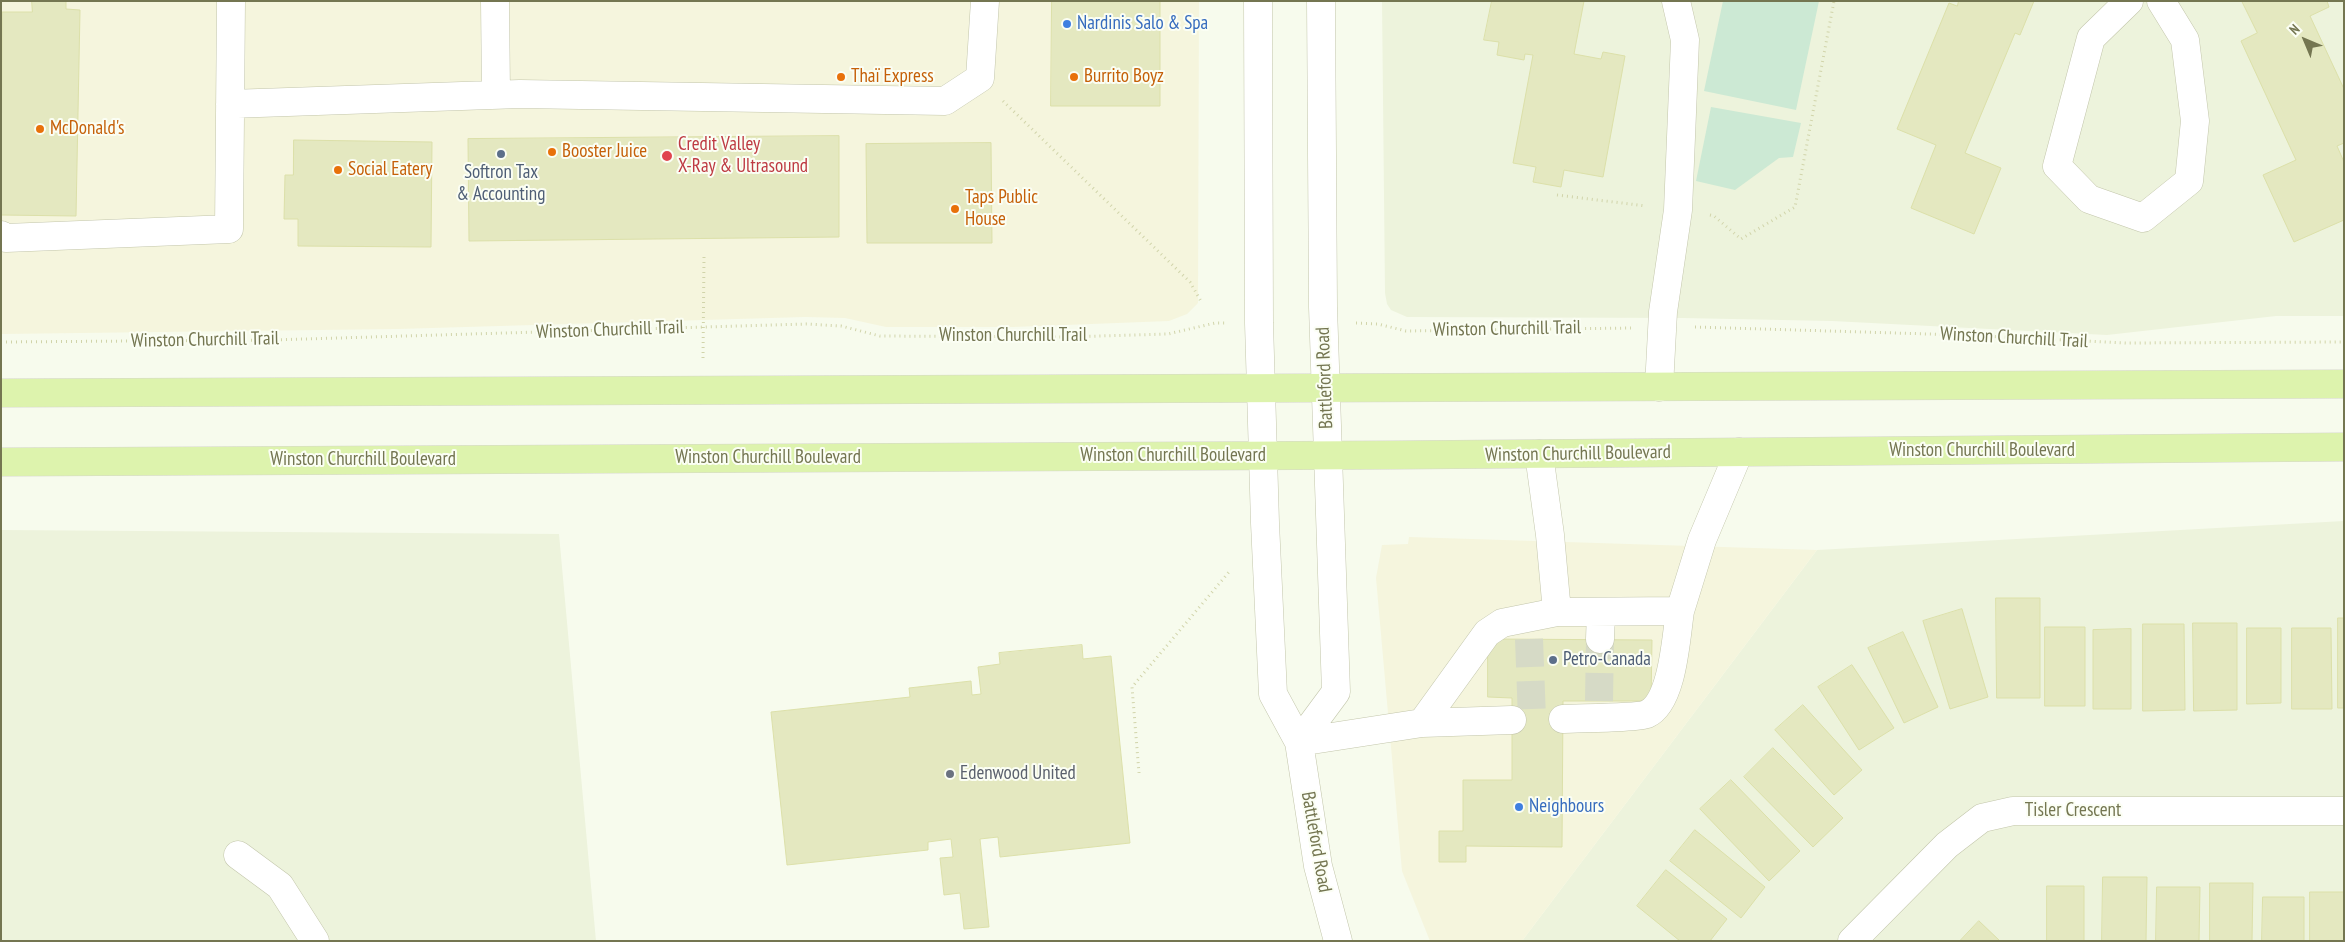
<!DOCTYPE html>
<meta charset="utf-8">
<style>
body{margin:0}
#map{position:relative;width:2345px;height:942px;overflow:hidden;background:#f7fbed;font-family:"PT Sans Narrow",sans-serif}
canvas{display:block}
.frame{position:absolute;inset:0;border:2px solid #747651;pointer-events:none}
.north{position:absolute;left:2280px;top:15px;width:50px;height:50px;-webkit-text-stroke:4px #fbfef4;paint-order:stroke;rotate:315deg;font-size:14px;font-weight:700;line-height:20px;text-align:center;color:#747651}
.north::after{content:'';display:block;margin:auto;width:18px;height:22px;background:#747651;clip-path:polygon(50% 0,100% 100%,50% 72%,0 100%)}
</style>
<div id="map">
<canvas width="2345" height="942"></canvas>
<div class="frame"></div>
<div class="north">N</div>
</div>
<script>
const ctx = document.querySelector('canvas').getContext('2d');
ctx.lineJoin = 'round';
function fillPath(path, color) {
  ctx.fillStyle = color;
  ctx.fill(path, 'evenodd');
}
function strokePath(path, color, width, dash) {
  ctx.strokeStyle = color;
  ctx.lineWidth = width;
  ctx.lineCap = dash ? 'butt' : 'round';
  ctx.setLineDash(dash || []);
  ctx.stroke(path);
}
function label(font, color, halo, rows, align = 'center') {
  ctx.font = font + ' "PT Sans Narrow",sans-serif';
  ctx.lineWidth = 4;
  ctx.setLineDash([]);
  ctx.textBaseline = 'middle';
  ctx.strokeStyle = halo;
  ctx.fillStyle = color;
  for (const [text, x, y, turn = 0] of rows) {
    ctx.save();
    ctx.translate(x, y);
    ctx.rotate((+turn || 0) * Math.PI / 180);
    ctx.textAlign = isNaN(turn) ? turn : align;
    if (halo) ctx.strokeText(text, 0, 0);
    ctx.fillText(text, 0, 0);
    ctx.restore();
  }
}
fillPath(new Path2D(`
 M1382,1h962v315h-68l-169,19 -275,-14 -150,-3 -275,-1 -16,-7 -4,-6 -2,-11z
 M2344,521v420h-822l295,-391z
 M1,530l558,4 37,407h-595z`), '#edf3dc');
fillPath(new Path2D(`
 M1,1h1198l-1,302 -11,11 -18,7 -156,6h-127l-41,-9 -40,-1 -407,12 -397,5z
 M1409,537l408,13 -295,391h-92l-28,-70 -26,-293 6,-33 26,-1z`), '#f5f5dd');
fillPath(new Path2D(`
 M1723,1h96l-23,109 -92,-19z
 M1711,107l90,16 -8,34 -14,1 -44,32 -39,-9z`), '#cce9d4');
const building = new Path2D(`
 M32,1h34v8l14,1 -4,206 -75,-1 1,-203h30z
 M1052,1h108v105h-109z
 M1492,1h92l-10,53 27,5 2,-7 22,4 -22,121 -39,-7 -3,17 -28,-5 3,-15 -23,-4 20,-108 -8,-1 -1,6 -27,-5 2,-13 -15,-2z
 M1959,1h75l-14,34 -5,-2 -50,120 36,15 -27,66 -63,-26 25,-63 -39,-16 52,-126 8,3z
 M2242,1h85l2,6 -19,9 34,73v54l-7,3 7,16v58l-50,22 -31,-67 33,-15 -55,-119 16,-8z
 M839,136v101l-370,4 -1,-102z
 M294,140l138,2 -1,105 -133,-1v-27h-14l1,-44h8z
 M991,143l1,100h-125l-1,-99z
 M1996,598h44v100h-43z
 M1962,609l26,88 -38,12 -27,-88z
 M2338,618h6v90h-6z
 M2193,623h44v87l-43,1z
 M2143,624h41l1,86 -42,1z
 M2045,627h40v79h-40z
 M2247,628h34v75l-34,1z
 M2292,628h39l1,81h-40z
 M2131,629v80h-38v-79z
 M1903,632l35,75 -34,16 -36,-75z
 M1488,639l164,1 -1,61h-88l-1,146 -96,-1v16h-27v-31h24v-51h49v-82l-24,-1z
 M1082,645l1,14 28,-3 19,187 -130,14 -2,-20 -18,2 9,88 -25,2 -4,-36 -16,2 -4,-37 13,-1 -2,-18 -23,3v8l-141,15 -16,-153 139,-15 -1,-9 62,-7 1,14 9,-1 -3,-27 22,-3 -1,-11z
 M1852,665l42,63 -35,22 -41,-63z
 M1803,705l59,65 -28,25 -59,-65z
 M1773,748l70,70 -30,29 -69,-70z
 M1731,780l69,71 -31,30 -69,-72z
 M1695,830l70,57 -24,31 -71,-57z
 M1666,870l61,49 -17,22h-30l-43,-35z
 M2103,877h44l-1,64h-44z
 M2210,883h43l-1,58h-42z
 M2047,886h37v55h-37z
 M2157,887h43l-1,54h-43z
 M2310,892h34v49h-34z
 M2263,897h41v44h-42z
 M1979,921l21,20h-40z`);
fillPath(building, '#e4e8c0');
strokePath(building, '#dce0a9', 1);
strokePath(new Path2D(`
 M1529,639l3,80
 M1599,701l1,-62`), '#d6dac6', 28, [28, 14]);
const minor = new Path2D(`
 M495,1l1,93
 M1258,1l1,322 6,200 8,171 26,48 19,124 20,75
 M2129,1l-38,37 -34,128 32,33 54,19 46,-37 6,-60 -10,-81 -24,-39
 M230,104l290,-10 425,7 35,-23 5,-77
 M1,235l5,3 223,-9 2,-228
 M1659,387l4,-75 15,-102 7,-170 -9,-39
 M1539,454l11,81 7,77
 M1600,639l1,-27
 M1563,719c14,-1 75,-1 84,-5 26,-12 29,-77 33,-103
 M1422,723l90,-3
 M1299,742l37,-50 -13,-385 -2,-306
 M1299,742l123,-19 65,-90 15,-10 55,-11 123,-1 22,-71 37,-88
 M238,855l42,31 35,55
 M1852,941l95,-96 35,-27 31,-7h331`);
const major = new Path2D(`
 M1,393l2343,-9
 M1,462l1393,-7 950,-8`);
strokePath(minor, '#c3c6ab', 29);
strokePath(major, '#d5d6cb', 29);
strokePath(new Path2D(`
 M1003,101l187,181 12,21
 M1557,195l89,11
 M1710,215l4,1 27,23 54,-32 39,-206
 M1356,323l22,1 28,7 225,-3
 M1695,327l267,8 164,8 218,-1
 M1,342l270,-2 535,-16 35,2 39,10 186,1 102,-3 47,-11h12
 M703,358l1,-101
 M1139,773l-7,-86 97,-115`), '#d1d4aa', 3, [1, 4]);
strokePath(minor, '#fff', 28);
strokePath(major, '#ddf3ad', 28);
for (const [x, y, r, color] of [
 [1067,24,5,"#3f7fe0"],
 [841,77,5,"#e8710a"],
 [1074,77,5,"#e8710a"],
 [40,129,5,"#e8710a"],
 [552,152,5,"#e8710a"],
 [501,154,5,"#5c6f8a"],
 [667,156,6,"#e0444e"],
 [338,170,5,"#e8710a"],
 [955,209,5,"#e8710a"],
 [1553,660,5,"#5c6f8a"],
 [950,774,5,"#6b7280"],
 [1519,807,5,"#3f7fe0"]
]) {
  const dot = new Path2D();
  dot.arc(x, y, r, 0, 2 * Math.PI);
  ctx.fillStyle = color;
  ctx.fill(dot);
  strokePath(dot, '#fbfef4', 2);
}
label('19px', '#366cbe', '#fbfef4', [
 ["Nardinis Salo & Spa",1077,24],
 ["Neighbours",1529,807]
], 'left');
label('19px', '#c56008', '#fbfef4', [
 ["Thaï Express",851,77],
 ["Burrito Boyz",1084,77],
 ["McDonald's",50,129],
 ["Booster Juice",562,152],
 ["Social Eatery",348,170],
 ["Taps Public",965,198],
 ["House",965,220]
], 'left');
label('19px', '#be3a42', '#fbfef4', [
 ["Credit Valley",678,145],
 ["X-Ray & Ultrasound",678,167]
], 'left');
label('19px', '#4e5e75', '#fbfef4', [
 ["Softron Tax",501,173],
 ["& Accounting",501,195],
 ["Petro-Canada",1563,660,"left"]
]);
label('19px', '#747651', '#fbfef4', [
 ["Winston Churchill Trail",1507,329,-1],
 ["Winston Churchill Trail",610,330,-2],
 ["Winston Churchill Trail",1013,336],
 ["Winston Churchill Trail",2014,338,3],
 ["Winston Churchill Trail",205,340,-1],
 ["Battleford Road",1325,378,-92],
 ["Winston Churchill Boulevard",1982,451],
 ["Winston Churchill Boulevard",1578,454,-1],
 ["Winston Churchill Boulevard",1173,456],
 ["Winston Churchill Boulevard",768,458],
 ["Winston Churchill Boulevard",363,460],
 ["Tisler Crescent",2073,811],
 ["Battleford Road",1316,842,80]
]);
label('19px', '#5b616d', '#fbfef4', [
 ["Edenwood United",960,774]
], 'left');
</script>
